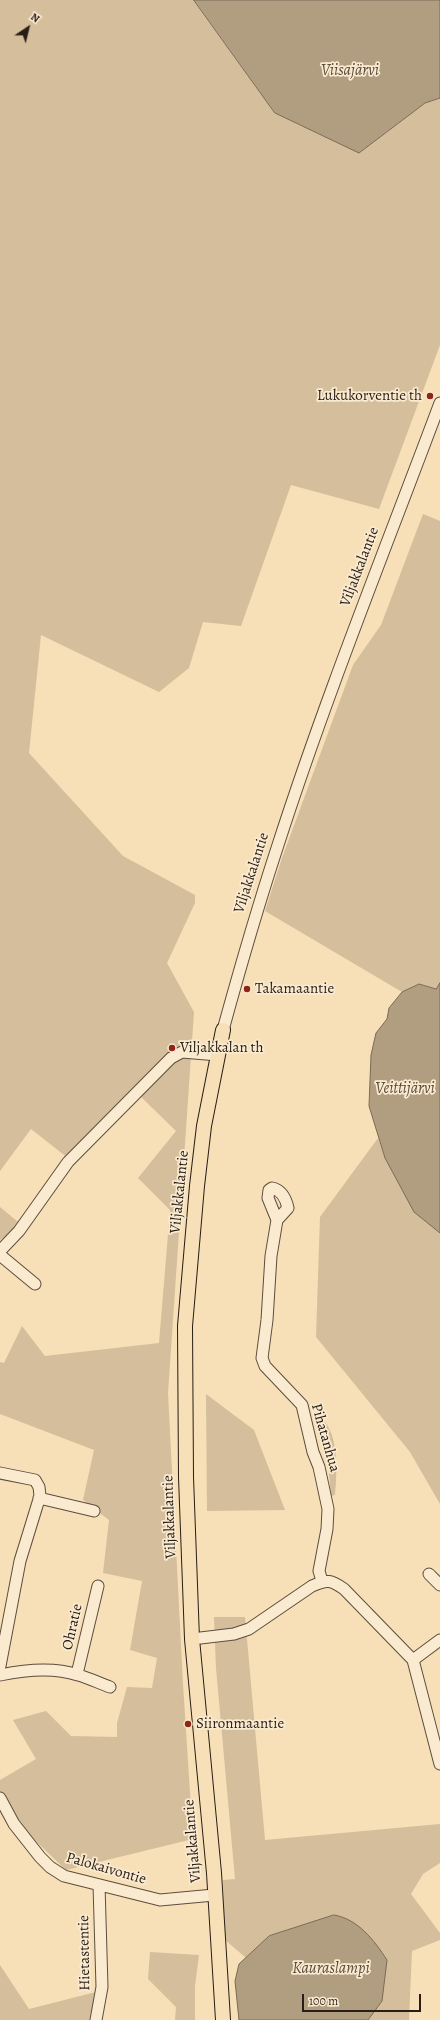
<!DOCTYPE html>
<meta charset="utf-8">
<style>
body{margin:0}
#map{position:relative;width:440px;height:2020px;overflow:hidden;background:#f7dfb7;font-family:Alegreya,serif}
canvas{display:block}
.north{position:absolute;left:8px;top:8px;width:40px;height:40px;-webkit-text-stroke:3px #faead0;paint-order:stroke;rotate:35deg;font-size:11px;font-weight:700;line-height:16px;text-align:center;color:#281e16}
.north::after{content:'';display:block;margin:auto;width:14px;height:18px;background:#281e16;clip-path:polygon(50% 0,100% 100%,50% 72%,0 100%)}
.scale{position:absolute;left:302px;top:1994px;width:119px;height:18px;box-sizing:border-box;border:2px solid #281e16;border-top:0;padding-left:5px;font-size:12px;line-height:14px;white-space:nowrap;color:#281e16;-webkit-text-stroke:3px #faead0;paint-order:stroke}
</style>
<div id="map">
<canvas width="440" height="2020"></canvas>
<div class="north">N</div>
<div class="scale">100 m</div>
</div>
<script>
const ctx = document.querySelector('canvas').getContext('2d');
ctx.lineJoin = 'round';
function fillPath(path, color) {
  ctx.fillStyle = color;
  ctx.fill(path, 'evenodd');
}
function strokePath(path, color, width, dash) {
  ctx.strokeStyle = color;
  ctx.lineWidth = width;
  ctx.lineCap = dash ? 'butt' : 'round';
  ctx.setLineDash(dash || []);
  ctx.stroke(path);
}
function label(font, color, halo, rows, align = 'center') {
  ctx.font = font + ' Alegreya,serif';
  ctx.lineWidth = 3.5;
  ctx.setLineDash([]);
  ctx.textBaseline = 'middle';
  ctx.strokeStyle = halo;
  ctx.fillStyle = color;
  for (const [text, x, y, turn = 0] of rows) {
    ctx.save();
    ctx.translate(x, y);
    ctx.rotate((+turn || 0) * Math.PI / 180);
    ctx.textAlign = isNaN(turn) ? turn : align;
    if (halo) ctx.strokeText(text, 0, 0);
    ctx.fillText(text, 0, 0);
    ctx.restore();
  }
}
fillPath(new Path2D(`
 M0,0h194l81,113 84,40 66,-50 15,-5v247l-61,164 -88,-24 -50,141 -38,-4 -14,46 -30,24 -118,-57 -12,118 94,103 72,39v8l-28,60 27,49 -26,381 15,291 10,155 -127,31 -45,-43 -21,-32v-15l36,-21 -23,-39 33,-9 25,25 46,1v-14l10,-36 25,1 5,-30 -27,-8 12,-69 -39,-8 6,-53 -26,-20 11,-50 -94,-36v-52l4,1 18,-37 23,30 114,-13 11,-133 -32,-32 38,-47 -39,-38 -64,69 -42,-33 -31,42z
 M423,514l17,7v462l-3,6 -18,-5 -17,8 -137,-81 17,-53 71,-193 28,-40z
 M378,1138l7,20 29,54 26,21v271l-30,-52 -94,-115 4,-120z
 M0,1207l23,19 -23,14z
 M206,1394l48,36 31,80 -78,1z
 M316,1416c24,8 21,59 19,79l-4,1 -3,-34 -14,-42z
 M214,1617h31l20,223 175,-16v39l-17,11 -12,20 29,39v7l-28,11 -3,69h-41l14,-19 -85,-73 -28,8 -23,22 -22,-19 -1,-59 12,-1 -19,-211z
 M150,1952l49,3 -4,31v34h-20l1,-13 -28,-28z
 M0,1965l29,44 67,-17 -7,28h-89z`), '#d4be9c');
const water = new Path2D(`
 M194,0h246v98l-15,5 -66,50 -84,-40z
 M440,983v250l-26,-21 -29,-54 -16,-52 2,-51 5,-22 11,-14 2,-11 13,-16 17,-8 17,5z
 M334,1915c24,4 40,25 53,45l-5,41 -14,19h-129l-4,-39 4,-17 30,-28z`);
fillPath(water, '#b19d80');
strokePath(water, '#7a6a56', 1);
const minor = new Path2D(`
 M223,1030c17,-62 35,-124 55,-185 48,-149 107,-295 162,-442
 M277,1220l11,-12c-2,-9 -6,-18 -16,-20l-3,2 -1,8 9,22 -6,36 -4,64 -5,38 3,8 37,39 11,47 6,15 9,42 -1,20 -8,42 3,10
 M0,1251l19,-20 49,-69 103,-104 11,-6 36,3
 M0,1255l35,29
 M0,1473l35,7 4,7 1,9 -20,65 -20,105
 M39,1498l55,13
 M429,1574l11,11
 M192,1639l42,-5 15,-5 63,-43c16,-7 19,-6 32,3l69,71 27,104
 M413,1660l27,-20
 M77,1674l21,-88
 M0,1675c24,-5 54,-8 78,0 11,3 21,8 32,12
 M0,1798l14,26 26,33 10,10 14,9 96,24 54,-5
 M96,2020l6,-33 -3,-102`);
const major = new Path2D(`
 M223,2020l-9,-147 -22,-234 -6,-162 -1,-151 12,-140 7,-60 19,-96`);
strokePath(minor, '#5c4e3e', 13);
strokePath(major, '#281e16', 16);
strokePath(minor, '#faead0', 11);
strokePath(major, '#f7dfb7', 14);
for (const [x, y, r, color] of [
 [430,396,4,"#8f2418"],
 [247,989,4,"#8f2418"],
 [172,1048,4,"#8f2418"],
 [188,1724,4,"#8f2418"]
]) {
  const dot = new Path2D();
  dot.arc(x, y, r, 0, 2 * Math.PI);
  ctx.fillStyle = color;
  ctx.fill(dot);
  strokePath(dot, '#faead0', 1.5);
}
label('15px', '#281e16', '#faead0', [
 ["Lukukorventie th",422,396,"right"],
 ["Takamaantie",255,989],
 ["Viljakkalan th",180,1048],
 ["Siironmaantie",196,1724]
], 'left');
label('15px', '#281e16', '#faead0', [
 ["Viljakkalantie",360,567,-69],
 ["Viljakkalantie",252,873,-72],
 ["Viljakkalantie",180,1192,-84],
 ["Pihatanhua",325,1438,74],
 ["Viljakkalantie",170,1517,-92],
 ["Ohratie",73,1627,-77],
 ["Viljakkalantie",193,1841,-95],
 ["Palokaivontie",106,1869,16],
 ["Hietastentie",85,1953,-91]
]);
label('italic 16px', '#584a3b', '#faead0', [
 ["Viisajärvi",350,71],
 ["Veittijärvi",405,1089],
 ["Kauraslampi",331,1969]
]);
</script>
